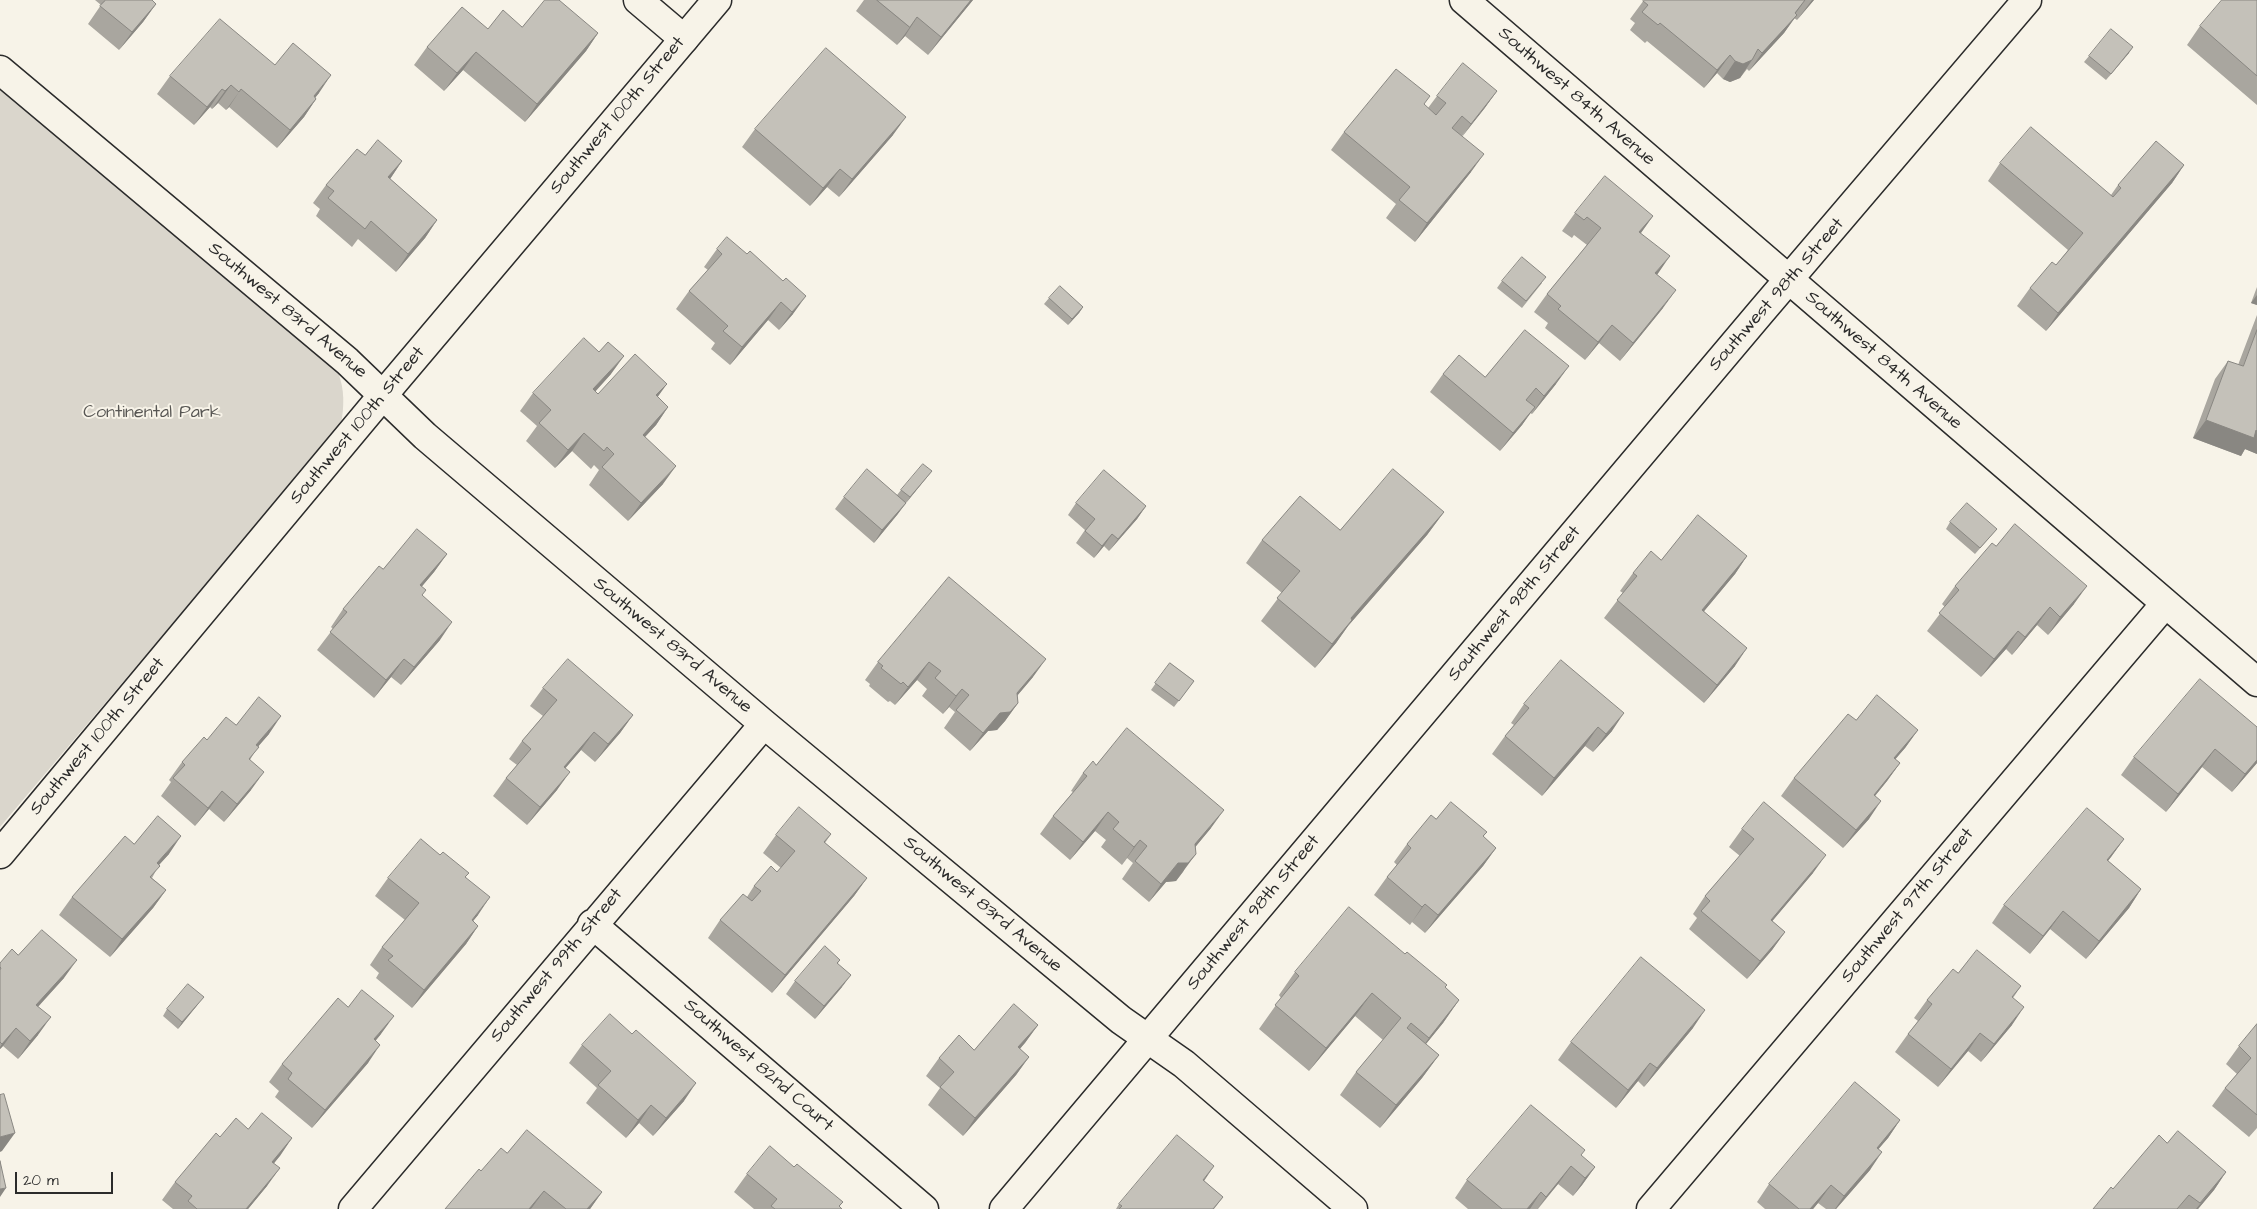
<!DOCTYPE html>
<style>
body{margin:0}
#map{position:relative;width:2257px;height:1209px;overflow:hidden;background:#f7f3e8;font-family:"Architects Daughter",sans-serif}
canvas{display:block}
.scale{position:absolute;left:15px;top:1172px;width:98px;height:22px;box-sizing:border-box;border:2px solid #2b2b2b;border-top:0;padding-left:6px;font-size:15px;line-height:18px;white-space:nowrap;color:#2b2b2b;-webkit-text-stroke:4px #f7f3e8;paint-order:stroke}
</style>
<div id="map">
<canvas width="2257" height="1209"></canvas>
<div class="scale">20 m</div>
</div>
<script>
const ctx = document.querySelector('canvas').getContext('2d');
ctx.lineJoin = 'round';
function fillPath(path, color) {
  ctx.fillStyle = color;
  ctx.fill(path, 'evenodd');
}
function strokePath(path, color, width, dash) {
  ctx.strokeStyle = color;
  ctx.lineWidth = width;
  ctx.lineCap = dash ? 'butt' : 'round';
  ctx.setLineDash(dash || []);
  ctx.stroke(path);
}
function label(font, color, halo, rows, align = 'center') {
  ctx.font = font + ' "Architects Daughter",sans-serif';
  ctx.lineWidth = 4;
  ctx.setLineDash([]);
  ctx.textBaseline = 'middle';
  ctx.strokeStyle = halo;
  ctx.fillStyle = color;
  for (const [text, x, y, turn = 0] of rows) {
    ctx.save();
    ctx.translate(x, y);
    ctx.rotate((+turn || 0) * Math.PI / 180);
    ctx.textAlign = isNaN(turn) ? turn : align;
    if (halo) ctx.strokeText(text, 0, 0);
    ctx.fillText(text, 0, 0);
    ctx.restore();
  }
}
fillPath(new Path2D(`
 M0,87l338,285c7,19 6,33 3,53l-341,402z`), '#dad6cc');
const minor = new Path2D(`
 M638,0l46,39
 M1464,0l793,682
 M0,70l347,291 78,75 339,288 357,296 63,44 169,145
 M592,924l332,285
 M353,1209l411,-485
 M1004,1209l756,-896 267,-313
 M1651,1209l514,-605`);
const tertiary = new Path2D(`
 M0,854l383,-459 334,-395`);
strokePath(minor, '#2b2b2b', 31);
strokePath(tertiary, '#2b2b2b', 31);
strokePath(minor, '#f7f3e8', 28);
strokePath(tertiary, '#f7f3e8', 28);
fillPath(new Path2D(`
 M95,0h57l4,4 -13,18 -24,28 -31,-26 13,-19z
 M864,0h109l-45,55 -23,-19 -8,9 -41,-34z
 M1644,0h170l-17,20 -3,-2 -10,15 -35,38 -2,-2 -7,9 -10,4 -7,-3 -6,-6 -13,15 -57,-47 -2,2 -15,-13 5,-7 -5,-4z
 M2257,0v105l-70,-60 13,-19z
 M522,27l76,6 -12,18 -61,71 -62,-52 -19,21 -30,-26 13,-18 61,-18z
 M2129,53l-23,27 -22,-18 5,-6z
 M275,65l44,28 -4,5 1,1 -12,18 -27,31 -48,-41 -3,3 -8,-7 -6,6 -2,-2 -16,18 -37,-31 13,-18z
 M1497,91l-13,18 -22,27 9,36 -56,70 -29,-24 10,-14 -65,-54 13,-18 80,-27 4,3 9,-12z
 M755,129l138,6 -54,62 -12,-10 -17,19 -68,-59z
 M365,155l37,6 -12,18 47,41 -12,18 -29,34 -38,-33 -6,8 -36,-31 4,-7 -7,-6 13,-18z
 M2000,163l111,32 7,-10 66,-20 -12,18 -126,148 -29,-25 13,-18 26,-23 12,-15 -80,-69z
 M1575,213l78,3 -12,17 16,42 6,33 -43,53 -21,-18 -14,17 -40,-32 3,-5 -14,-11 13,-18 40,-49 -13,-10 -2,3 -10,-7z
 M717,249l30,5 3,-3 43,63 -14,16 -11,-10 -38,45 -19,-16 4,-6 -39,-34 13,-18 19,-21 -4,-3z
 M1502,281l40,2 -20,25 -25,-20z
 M2257,287v18l-6,-2z
 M1049,298l34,9 -4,6 -11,12 -24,-21z
 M2257,315v139l-12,-5 -4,7 -48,-18 22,-59 13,-18 10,4z
 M611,374l-16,18 3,2 59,3 11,10 -12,18 -11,12 18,47 -35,37 -39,-36 10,-15 -5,-5 -3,4 -19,-18 -17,17 -29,-27 11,-15 -17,-15 13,-18z
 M1443,374l42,3 71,7 -24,30 -2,-1 -8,12 -22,26 -70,-59z
 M932,471l-26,32 -9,12 -23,28 -39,-34 9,-12 53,-2 4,-5z
 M1076,503l70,3 -9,13 -28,32 -5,-5 -10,12 -18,-15 9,-13 -17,-15z
 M1444,512l-17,23 -79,91 -12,17 -21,25 -54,-47 21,-28 -36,-30 16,-23 78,-10z
 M1950,522l47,7 -22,25 -29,-25z
 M447,554l-13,18 -12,14v10l18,44 -39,45 -10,-8 -17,21 -57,-48 16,-21 -2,-2 12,-18 40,-40z
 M1747,556l-12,18 -31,37 31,55 -31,37 -100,-85 19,-25 -3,-2 13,-18 28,-13z
 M949,577l84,100 -16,19 1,7 -13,18 -8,9 -9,1 -18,20 -26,-23 11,-16 -6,-5 -6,7 -21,-18 5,-7 -10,-9 -22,25 -5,-4 -2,1 -19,-16 1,-2 -5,-4 13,-18z
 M1955,586l119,18 -26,31 -11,-10 -25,30 -6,-6 -25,28 -54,-46 18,-24 -3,-3z
 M1170,663l24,18 -20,26 -23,-17z
 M543,688l90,27 -13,18 -25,29 -14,-12 -16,18 -8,22 -30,35 -34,-29 13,-18 11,-13 -8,-6 13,-18 21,-25 -13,-10z
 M1524,704l88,27 -19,21 -8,-6 -43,50 -50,-42 13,-18 9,-11 -3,-2z
 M1856,720l62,10 -13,18 -10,11 5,4 -13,18 -12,15 -6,23 -26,29 -62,-52 13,-18z
 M236,725l33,9 -11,12 -8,14 1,30 -27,32 -15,-13 -14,17 -34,-30 10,-14 -2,-2 13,-18 25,-22z
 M2257,727v36l-25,29 -30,-25 -36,45 -45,-37 13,-18z
 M1096,765l115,63 -16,19 -12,25 -7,9 -10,1 -17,20 -27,-23 11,-16 -6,-5 -5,7 -21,-18 5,-7 -11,-9 -25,29 -30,-26 13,-18 20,-24 -2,-1 12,-18z
 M1436,819l51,13 -4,5 13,11 -13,18 -58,67 -13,-11 -2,3 -36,-30 13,-18 10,-12 -3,-3 13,-18z
 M1742,829l71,44 -41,48 13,11 -13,18 -25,29 -58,-50 8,-11 -4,-4 12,-18 35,-40 -11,-9z
 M831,834l-6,9 42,35 -13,18 -82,97 -64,-55 12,-18 27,-23 7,-11 23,-14 4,-4 -18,-15 13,-18z
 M2124,839l-16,22 33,28 -12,19 -43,51 -36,-30 -20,25 -38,-31 12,-18z
 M134,844l35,10 -10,11 -7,13 14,12 -13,18 -43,49 -51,-42 13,-18z
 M466,877l12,38 -5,6 5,5 -12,18 -54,64 -36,-30 3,-5 -9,-8 12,-18 23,-27 -30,-24 13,-18z
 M18,955l46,23 -26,29v28l-20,24 -15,-13 -3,3v-86z
 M840,960l-2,3 4,24 -27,32 -29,-25 9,-13z
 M1295,972l150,16 14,12 -16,23 -17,21 13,11 -17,23 -42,50 -40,-33 16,-23 27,-32 -28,-24 -46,55 -50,-42 22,-31 -2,-3z
 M1958,973l63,13 -8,12 -1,27 -31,37 -13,-11 -30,36 -43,-35 13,-18 10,-13 -4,-3 13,-18z
 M199,1003l-21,26 -15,-13 4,-7z
 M2257,1024v104l-8,9 -37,-31 13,-18 12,-14 -11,-10 13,-18z
 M1038,1025l-18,24 9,8 -13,18 -53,61 -35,-31 12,-17 -14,-12 13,-18 35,-8z
 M1693,1028l-49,59 -6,-6 -22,27 -58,-48 13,-18z
 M381,1034l-5,6 -8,23 -56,65 -37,-31 4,-6 -10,-9 13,-18z
 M582,1045l102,56 -31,35 -14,-13 -13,15 -40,-35 11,-15 -28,-25z
 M1900,1120l-12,18 -10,11 -8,21 -34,39h-10l-8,-6 -5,6h-48l-8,-7 12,-18z
 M248,1129l44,9 -18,25 -7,23 -19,23h-75l-11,-9 13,-18 45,-45z
 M2167,1143l59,29 -12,18 -16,19h-105l20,-20z
 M507,1153l95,39 -12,17h-145l36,-38z
 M1581,1156l14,11 -13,18 -9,11 -15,-12 -20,25h-70l-13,-11 12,-18z
 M794,1167l49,35 -4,5 3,2h-88l-20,-17 13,-18z
 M1204,1181l19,16 -9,12h-98l3,-5z`), '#a9a69f');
fillPath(new Path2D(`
 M971,0h2l-45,55 13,-18z
 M1805,0l-12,17 4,-2 -13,18 -35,38 13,-18z
 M1812,0h2l-17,20z
 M156,4l-13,18 -24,28 13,-18z
 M917,17l-12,19 -8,9 13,-18z
 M598,33l-12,18 -61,71 12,-18z
 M2133,47l-4,6 -23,27 5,-6z
 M476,52l-13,18 -19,21 13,-18z
 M1730,55l-13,18 -13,15 13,-18z
 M1752,60l-12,18 -10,4 -7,-3 12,-18z
 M331,75l-12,18 -18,21 13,-18z
 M231,85l-13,18 -6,6 13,-18z
 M222,89l-12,18 -16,18 13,-18z
 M241,89l-12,18 -3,3 13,-18z
 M1497,91l-13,18 -26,33 13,-18z
 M316,99l-12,18 -27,31 13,-18z
 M906,117l-13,18 -54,62 13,-18z
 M1484,154l-13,18 -56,70 12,-19z
 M402,161l-12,18 -2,-2z
 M2184,165l-12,18 -126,148 12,-18z
 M840,169l-13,18 -17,19 13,-18z
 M1653,216l-13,18 -1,-2z
 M437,220l-12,18 -29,34 12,-18z
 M1670,256l-13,19 -2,-2z
 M1676,290l-13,18 -43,53 13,-18z
 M2257,295v10l-6,-2z
 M806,296l-13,18 -14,16 13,-18z
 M781,302l-13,18 -38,45 12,-18z
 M1083,307l-4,6 -11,12 4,-6z
 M1612,325l-13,18 -14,17 13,-18z
 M624,356l-13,18 -31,34 13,-19z
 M1569,366l-13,18 -24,30 12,-18z
 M667,384l-13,18 2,-7z
 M668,407l-12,18 -26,28 13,-18z
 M1535,407l-13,18 -22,26 13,-18z
 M2206,420l51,11v23l-12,-5 -4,7 -48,-18z
 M584,433l-12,18 -17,17 13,-18z
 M676,466l-13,18 -35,37 13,-18z
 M932,471l-5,6 -21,26 4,-6z
 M906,503l-9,12 -23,28 8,-13z
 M1146,506l-9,13 -28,32 9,-12z
 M1444,512l-17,23 -79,91 -12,17 -21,25 36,-50z
 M1112,534l-8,12 -10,12 8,-12z
 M447,554l-13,18 -26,31 12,-18z
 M1747,556l-12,18 -45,54 12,-18z
 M2087,586l-13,18 -26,31 12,-18z
 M2050,607l-13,18 -25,30 13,-18z
 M452,622l-12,18 -39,45 13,-18z
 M2018,631l-12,18 -25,28 13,-18z
 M1747,648l-12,18 -31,37 13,-18z
 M404,659l-13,18 -17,21 12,-18z
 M1046,659l-13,18 -29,34 13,-18z
 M929,662l-12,18 -22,25 13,-18z
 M962,689l-13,18 -6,7 13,-18z
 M1018,703l-13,18 -8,9 -9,1 -18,20 13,-18 17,-20z
 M1624,713l-12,18 -19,21 13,-18z
 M633,715l-13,18 -25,29 13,-18z
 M281,716l-12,18 -25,29 12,-18z
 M1598,727l-13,19 -43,50 12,-18z
 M1918,730l-13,18 -24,28 13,-18z
 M594,732l-13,18 -30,35 13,-18z
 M2215,749l-13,18 -36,45 12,-18z
 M2257,760v3l-25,29 13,-18z
 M1900,763l-13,18 -26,32 13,-18z
 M264,772l-13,18 -27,32 13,-18z
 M570,772l-13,18 -30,35 13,-18z
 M222,791l-13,18 -14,17 13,-18z
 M1881,801l-12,18 -26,29 13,-18z
 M1224,810l-13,18 -28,34 12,-18z
 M1108,812l-13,19 -25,29 13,-18z
 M181,836l-12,18 -25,27 13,-18z
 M2124,839l-13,18 -17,21 13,-18z
 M1140,840l-13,18 -5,7 12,-18z
 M1496,848l-13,18 -58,67 13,-18z
 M1196,854l-20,27 -10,1 -17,20 12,-18 17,-21z
 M1826,855l-13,18 -55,65 13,-18z
 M867,878l-13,18 -82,97 13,-18z
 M2141,889l-12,19 -43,51 13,-18z
 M166,890l-13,18 -43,49 12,-18z
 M490,897l-12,18 -19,23 13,-18z
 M1425,904l-13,18 -2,3 12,-18z
 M2063,911l-13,18 -20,25 13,-18z
 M478,926l-12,18 -54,64 12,-18z
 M1785,932l-13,18 -25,29 13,-18z
 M77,960l-13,18 -41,45 13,-18z
 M851,975l-9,12 -27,32 9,-13z
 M1372,993l-17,23 -46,55 17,-23z
 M204,997l-5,6 -21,26 4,-7z
 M1459,1000l-16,23 -31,38 17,-23z
 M2024,1007l-12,18 -31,37 13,-18z
 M1705,1010l-12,18 -49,59 13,-19z
 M394,1016l-13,18 -19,23 12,-18z
 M51,1017l-13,18 -20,24 12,-18z
 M1038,1025l-13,18 -20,22 13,-18z
 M16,1028l-13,18 -3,3v-2l2,-3z
 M1980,1033l-12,18 -30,36 13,-18z
 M380,1045l-12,18 -56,65 13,-18z
 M1439,1055l-17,23 -42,50 16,-23z
 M1029,1057l-13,18 -53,61 12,-18z
 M1650,1063l-12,18 -22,27 12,-18z
 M696,1083l-12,18 -31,35 13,-18z
 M651,1105l-12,18 -13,15 12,-18z
 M1900,1120l-12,18 -24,28 13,-18z
 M15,1133l-13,18 -2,1v-15z
 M292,1138l-12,18 -20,24 12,-18z
 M1882,1152l-12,18 -34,39h-1l9,-13z
 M1214,1166l-12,18 1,-4z
 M1571,1166l-13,18 -21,25 9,-12z
 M1595,1167l-13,18 -9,11 12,-18z
 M280,1168l-13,18 -19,23h-2z
 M2226,1172l-12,18 -16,19h-2z
 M1831,1185l-13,18 -5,6h-3z
 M6,1188l-6,9v-8z
 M544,1191l-13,18h-2z
 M602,1192l-12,17h-3z
 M1541,1192l-11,17h-3z`), '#898782');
const building = new Path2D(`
 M106,0h46l4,4 -24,28 -32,-26z
 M545,0h14l39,33 -61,71 -61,-52 -19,21 -30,-26 35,-40 26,22 15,-19 19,17z
 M877,0h94l-30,37 -24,-20 -7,10z
 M1644,0h161l-10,13 2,2 -35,38 -4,-4 -6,11 -9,4 -8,-3 -5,-6 -13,15 -57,-47 -2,2 -16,-13 6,-7 -5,-4z
 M2222,0h35v76l-57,-50z
 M220,19l55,46 18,-22 38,32 -17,21 2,3 -26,31 -49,-41 -2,3 -8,-7 -6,6 -3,-2 -15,18 -37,-31z
 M2111,29l22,18 -22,27 -22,-18z
 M826,48l80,69 -54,62 -12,-10 -17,19 -68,-59z
 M1463,63l34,28 -26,33 -9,-8 -10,12 32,26 -57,69 -28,-23 11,-13 -66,-55 52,-63 34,27 -6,8 12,11 10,-12 -9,-7z
 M2031,127l82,70 8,-9 -3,-3 38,-44 28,24 -126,148 -28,-25 22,-26 4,3 27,-32 -83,-70z
 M378,140l24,21 -14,16 49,43 -29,34 -37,-33 -6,8 -37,-31 6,-7 -8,-6 31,-36 8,6z
 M1605,176l48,40 -14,16 31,24 -15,17 21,17 -43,53 -21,-18 -14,17 -40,-33 3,-3 -14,-12 54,-66 -14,-11 -3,3 -9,-7z
 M727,237l20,17 3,-3 33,30 3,-3 20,18 -14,16 -11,-10 -39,45 -19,-16 5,-5 -39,-35 33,-37 -5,-5z
 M1522,257l24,20 -20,24 -24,-20z
 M1060,286l23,21 -11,12 -23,-21z
 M1525,330l44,36 -25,30 -8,-8 -10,12 9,7 -22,26 -70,-59 16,-19 26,22z
 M2257,330v101l-1,-1 -2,8 -48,-18 22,-59 15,5z
 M584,338l15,14 9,-10 16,14 -31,33 5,5 37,-40 32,30 -11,11 12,12 -25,28 33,31 -35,37 -39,-36 12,-13 -7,-7 -3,4 -20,-18 -16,17 -29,-27 12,-13 -18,-17z
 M923,464l9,7 -22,26 -9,-7z
 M867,469l39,34 -24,27 -38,-33z
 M1393,469l51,43 -93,106 1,2 -20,24 -55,-46 23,-27 -38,-31 38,-44 40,34z
 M1104,470l42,36 -28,33 -6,-5 -10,12 -17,-15 10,-12 -19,-16z
 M1967,503l30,26 -17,19 -30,-26z
 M1698,515l49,41 -45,54 45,38 -30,37 -100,-85 20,-24 -4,-3 18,-22 10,9z
 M2015,524l72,62 -27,31 -10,-10 -25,30 -7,-6 -24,28 -55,-46 20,-23 -4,-4 37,-43 4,3z
 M417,529l30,25 -27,31 6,5 -4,5 30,27 -38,45 -10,-8 -18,21 -56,-48 17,-20 -4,-3 36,-43 4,3z
 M949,577l97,82 -29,34 1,10 -8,9 -10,1 -17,20 -27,-23 13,-15 -7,-6 -6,7 -21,-18 6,-7 -12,-9 -21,25 -5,-5 -2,2 -20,-16 2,-2 -5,-4z
 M568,659l65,56 -25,29 -14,-12 -30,35 6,5 -30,35 -34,-29 25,-29 -9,-8 35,-41 -14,-12z
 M1561,660l63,53 -18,21 -8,-7 -44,51 -49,-42 24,-28 -5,-4z
 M1170,663l24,18 -15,20 -24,-18z
 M2200,679l57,48v33l-12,14 -30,-25 -37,45 -44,-37z
 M1877,695l41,35 -24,28 6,5 -26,32 7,6 -25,29 -62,-52 54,-64 8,6z
 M259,697l22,19 -25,29 3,2 -10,12 15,13 -27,32 -15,-13 -14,17 -35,-30 12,-13 -3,-3 22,-25 3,3 19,-23 10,8z
 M1127,728l97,82 -29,34 1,10 -8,9h-10l-17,21 -26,-23 12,-15 -7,-6 -6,7 -21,-18 6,-7 -11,-10 -25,30 -30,-26 34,-40 -4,-3 10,-12 3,4z
 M1451,802l36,30 -4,4 13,12 -58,67 -13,-11 -3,3 -35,-30 24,-29 -4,-4 24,-29 5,4z
 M1764,802l62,53 -55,65 14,12 -25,29 -59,-50 9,-10 -5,-5 49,-57 -12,-10z
 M799,807l32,27 -7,8 43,36 -82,97 -65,-55 23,-26 9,7 9,-10 -7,-5 17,-20 6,6 18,-21 -19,-16z
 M2087,808l37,31 -17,21 34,29 -42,52 -36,-30 -20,25 -39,-31z
 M158,816l23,20 -24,27 3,3 -10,11 16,13 -44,49 -50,-42 53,-61 9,8z
 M421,839l19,16 3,-3 26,21 -4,4 25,20 -18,23 6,6 -54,64 -36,-30 5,-4 -11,-9 37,-44 -31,-25z
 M1349,907l56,47 2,-2 40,33 -2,2 14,13 -30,38 -18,-15 -4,5 32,27 -43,50 -40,-33 45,-54 -29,-25 -46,55 -51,-43 24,-29 -4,-4z
 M42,930l35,30 -41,45 15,12 -21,24 -14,-13 -14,16 -2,-2v-72l1,-2 -1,-1v-4l12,-14 6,6z
 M825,946l15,14 -3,3 14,12 -27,31 -29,-25z
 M1977,950l44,36 -9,11 12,10 -30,37 -14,-11 -29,36 -43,-35 24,-30 -5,-4 26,-31 5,4z
 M1641,957l64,53 -48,58 -7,-5 -22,27 -57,-48z
 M188,984l16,13 -22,25 -15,-13z
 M362,990l32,26 -20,23 6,6 -55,65 -37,-31 4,-6 -10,-9 56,-66 10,9z
 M1014,1004l24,21 -20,22 11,10 -54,61 -35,-31 14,-15 -15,-14 20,-23 15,15z
 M610,1014l22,20 4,-4 60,53 -30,35 -15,-13 -13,15 -40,-35 13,-14 -29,-26z
 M2257,1024v91l-32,-27 26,-30 -12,-12z
 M1855,1082l45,38 -23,28 5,4 -38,44 -13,-11 -21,24h-11l-30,-25z
 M4,1094l11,39 -15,4v-42z
 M1531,1105l54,45 -4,5 14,12 -10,11 -14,-12 -25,31 -5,-5 -14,17h-25l-35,-29z
 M262,1113l30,25 -20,24 8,6 -34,41h-49l-9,-8 4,-5 -17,-14 41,-49 4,4 16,-19 12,11z
 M527,1130l75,62 -15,17h-21l-22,-18 -15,18h-84l34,-40 2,2 20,-23 6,5z
 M2178,1131l48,41 -26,31 -11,-8 -12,14h-84l18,-22 2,2 46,-54 8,8z
 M1177,1135l37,31 -11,14 20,17 -10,12h-94l3,-3 -3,-2z
 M770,1146l24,21 3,-3 46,38 -4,4 3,3h-67l-4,-3 6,-7 -30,-25z
 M0,1161l6,27 -6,1z`);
fillPath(building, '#c4c1b9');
strokePath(building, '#898782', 1);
label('18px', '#2b2b2b', '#f7f3e8', [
 ["Southwest 84th Avenue",1576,97,41],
 ["Southwest 100th Street",618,116,-50],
 ["Southwest 98th Street",1777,295,-49],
 ["Southwest 83rd Avenue",287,311,40],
 ["Southwest 84th Avenue",1883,361,41],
 ["Southwest 100th Street",358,426,-50],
 ["Southwest 98th Street",1515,604,-50],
 ["Southwest 83rd Avenue",672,646,40],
 ["Southwest 100th Street",98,737,-50],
 ["Southwest 83rd Avenue",982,905,40],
 ["Southwest 97th Street",1908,906,-50],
 ["Southwest 98th Street",1254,913,-50],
 ["Southwest 99th Street",557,966,-50],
 ["Southwest 82nd Court",758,1066,41]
]);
label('18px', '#575653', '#f7f3e8', [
 ["Continental Park",152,413]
]);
</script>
